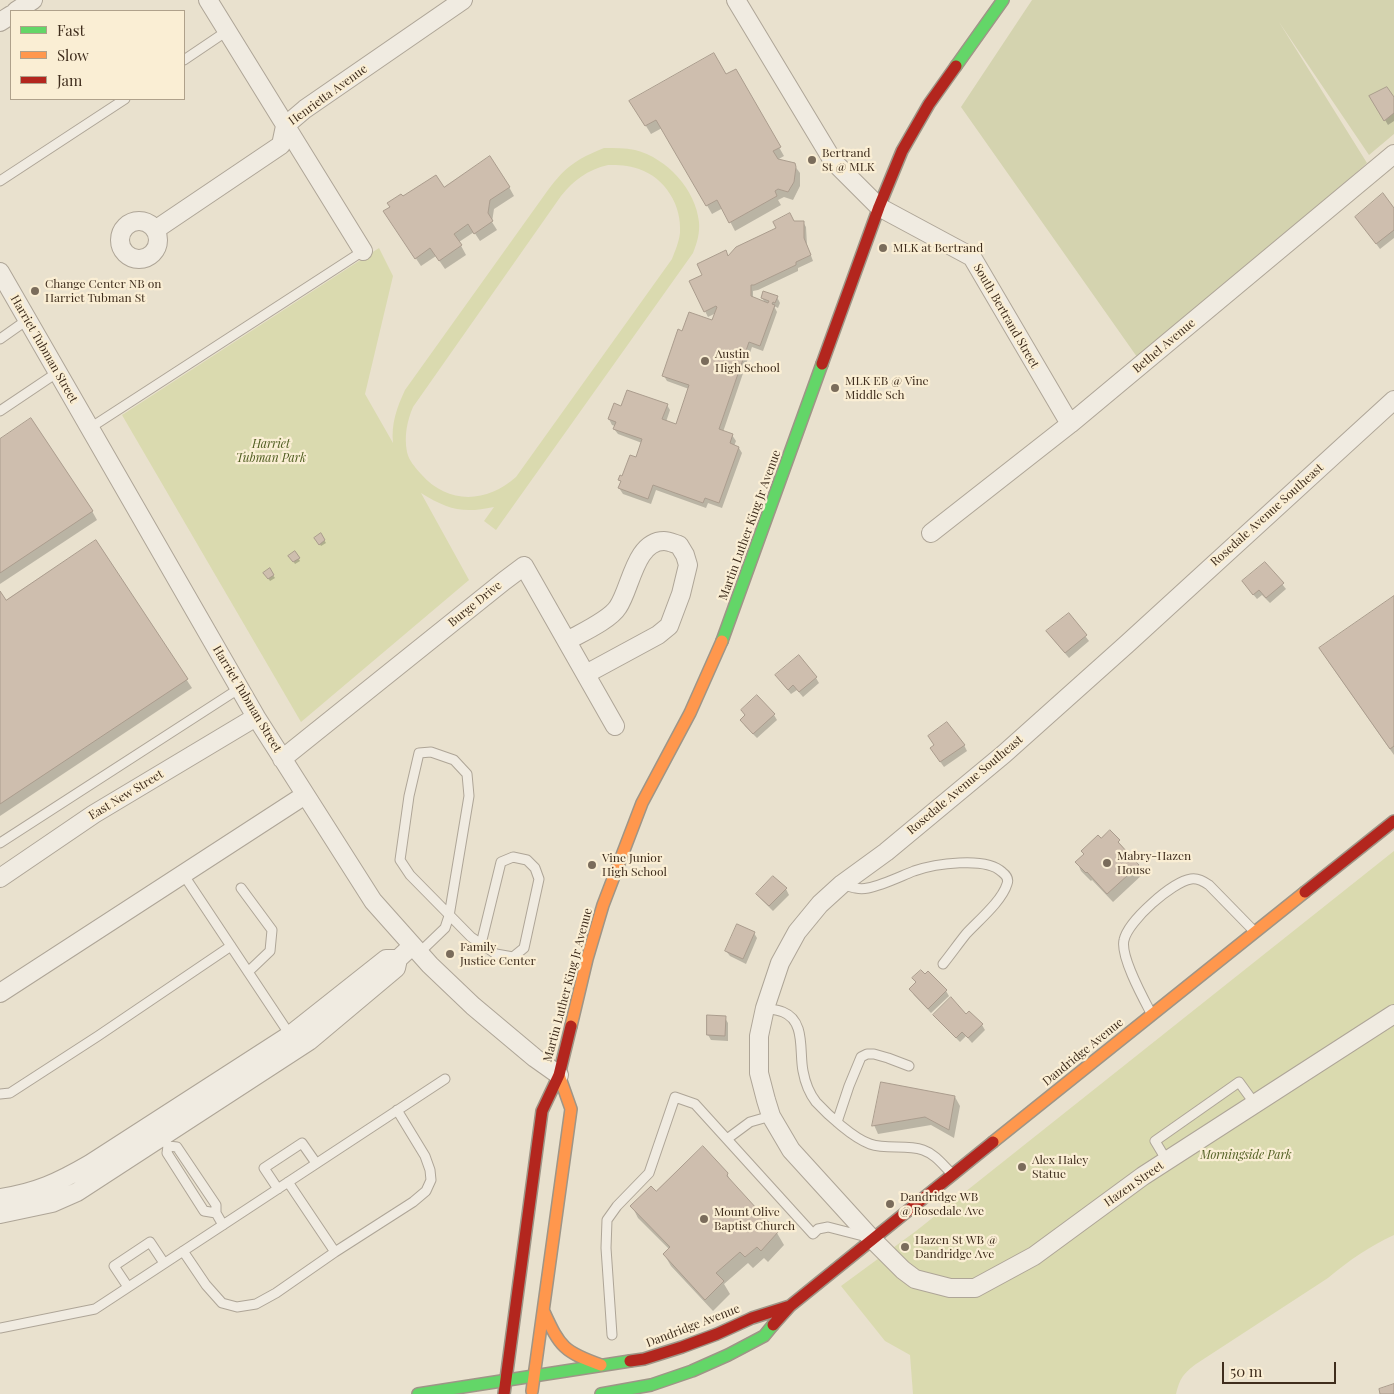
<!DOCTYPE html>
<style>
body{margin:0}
#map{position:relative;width:1394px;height:1394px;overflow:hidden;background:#e9e1ce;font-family:"Playfair Display",serif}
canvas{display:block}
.legend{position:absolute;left:10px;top:10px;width:175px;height:90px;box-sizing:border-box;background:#faeed4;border:1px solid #afa18b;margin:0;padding:6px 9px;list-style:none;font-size:15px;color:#3f2d1d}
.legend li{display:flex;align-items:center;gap:10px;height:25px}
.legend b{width:25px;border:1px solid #afa18b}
.scale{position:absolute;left:1222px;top:1362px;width:114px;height:22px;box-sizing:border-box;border:2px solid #3f2d1d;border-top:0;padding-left:6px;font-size:15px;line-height:18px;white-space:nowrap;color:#3f2d1d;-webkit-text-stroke:4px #faeed4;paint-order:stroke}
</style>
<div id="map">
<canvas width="1394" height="1394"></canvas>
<ul class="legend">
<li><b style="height:6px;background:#63d668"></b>Fast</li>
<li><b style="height:6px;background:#ff974d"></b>Slow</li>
<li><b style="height:6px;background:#b3261e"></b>Jam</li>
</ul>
<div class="scale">50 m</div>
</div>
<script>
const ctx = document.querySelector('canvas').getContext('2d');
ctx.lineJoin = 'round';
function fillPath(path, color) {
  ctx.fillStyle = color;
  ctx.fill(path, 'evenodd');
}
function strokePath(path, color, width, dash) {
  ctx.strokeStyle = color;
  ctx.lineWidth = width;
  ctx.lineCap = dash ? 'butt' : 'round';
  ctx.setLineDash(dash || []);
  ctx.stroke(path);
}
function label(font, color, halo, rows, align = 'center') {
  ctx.font = font + ' "Playfair Display",serif';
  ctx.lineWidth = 4.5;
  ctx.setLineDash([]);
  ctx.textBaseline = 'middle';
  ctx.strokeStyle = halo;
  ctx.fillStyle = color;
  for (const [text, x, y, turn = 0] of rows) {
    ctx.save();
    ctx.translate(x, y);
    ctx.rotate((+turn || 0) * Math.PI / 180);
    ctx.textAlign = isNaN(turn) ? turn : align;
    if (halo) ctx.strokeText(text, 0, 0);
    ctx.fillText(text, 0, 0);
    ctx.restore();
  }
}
fillPath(new Path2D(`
 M604,148c11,0 21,0 31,2 32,8 61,40 64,72 1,11 -2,21 -6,31l-197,277 -12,-9 10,-14c-32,7 -47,2 -73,-14l48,87 -168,142 -179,-307 257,-167 14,28 -28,118 28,49c-2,-19 4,-36 12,-53l143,-200c18,-24 29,-31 56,-42zM608,165c10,0 20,0 31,4 26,9 43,36 41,64 -1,9 -5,18 -8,26l-156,218c-29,26 -68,28 -95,-3 -6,-7 -12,-13 -14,-22 -3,-16 0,-31 6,-45l148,-211c13,-16 26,-26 47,-31z
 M1394,851v384c-24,11 -46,26 -66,43l-132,86c-13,10 -16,14 -20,30h-263l-3,-39 -25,-14 -44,-55 75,-55z`), '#dadaaf');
fillPath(new Path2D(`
 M1032,0h362v134l-25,21 -90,-133 88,141 -225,201 -181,-257z`), '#d4d3af');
fillPath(new Path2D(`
 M735,70l49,86 -7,4 17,5 6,8v13l-7,14 -9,-3 -6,3 3,5 -46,26 -12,-23 -11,6 -50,-86 -11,6 -20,-32 95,-27z
 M1371,97l23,2v22l-6,4z
 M509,187l5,9 -20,13 -2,13 5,8 -17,11 -6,-9 -15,10 7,13 -21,14 -9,-13 -15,10 -31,-46 13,-22 40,-10z
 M1394,210v28l-14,11 -20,-27z
 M794,222h9l3,5 1,18 6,16 -15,7v3l-40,19 -5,1v8l12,4 -3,-5 15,-1 3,6 -2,5 -4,-2 3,6 -14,39 -11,-4 -29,85 9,3 4,6 -2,5 5,2 3,5 -20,55 -14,-5 -2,5 -50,-18 -5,14 -28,-10 -4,-6 3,-5 -2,-4 3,-2 14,-19 5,-15 -24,-9 -4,-5 1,-3 -3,-1 -3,-6 13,-11 45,-3 3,5 -4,12 10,3 13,-36 -22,-8 -3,-5 19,-44 30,-11 3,-8 -8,4 -3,-6 -1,-35 24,-19z
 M0,441l92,70 5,9 -97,64z
 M321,535l5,8 -5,3 -5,-8z
 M95,542l97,146 -192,128v-223l6,9z
 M295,553l5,8 -5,3 -5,-8z
 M269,570l6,8 -5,3 -5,-8z
 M1243,582l39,2 4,5 -16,14 -8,-8 -5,4z
 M1394,598v157l-66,-94 -7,-12z
 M1069,615l20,26 -20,17 -18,-21z
 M816,678l3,5 -16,14 -6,-7 -6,4 -11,-13z
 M774,715l3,5 -20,18 -12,-12 -3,-6z
 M935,745h29l3,6 -23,16 -10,-14z
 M1110,832l28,33 5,9 -30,28 -21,-22 -1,1 -10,-10 -4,-9z
 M786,889l3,6 -16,16 -12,-12 -4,-5z
 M754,933l3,5 -11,26 -16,-8 -4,-5z
 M914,978l32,13 3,5 -18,17 -17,-18 -3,-5 6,-6z
 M935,1015l31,1 16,9 3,5 -13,13 -6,-7 -6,6 -22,-22z
 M725,1018l3,5v18l-17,-1 -3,-5z
 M955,1097l5,9 -6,32 -23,-13 -53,9 -4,-9z
 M727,1174l7,12 43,47 7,12 -16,17 -4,-4 -11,10 -5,-5 -24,21 6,10 -17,17 -42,-45 -7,-12 5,-5 -31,-31 -6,-12 24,-13z`), '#0003');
const building = new Path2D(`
 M714,53l12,21 10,-5 45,78 -8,4 5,8 17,4 1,4 -2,15 -6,10 -10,-3 -3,2 2,5 -48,27 -12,-23 -11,6 -50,-86 -11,6 -16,-25z
 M1387,87l7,10v16l-10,8 -15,-25z
 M490,156l20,31 -20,13 -2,13 5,8 -19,13 -6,-10 -14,10 8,11 -23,16 -9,-13 -15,11 -32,-48 7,-4 -3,-4 14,-9 2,2 33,-21 8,12z
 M1383,193l11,15v22l-18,14 -21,-27z
 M790,213l4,8h10v17l7,17 -15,7v3l-42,20h-3v11l17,7 1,-2 -8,-3 2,-7 15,5 -3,7 -2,-1 -1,2 3,1 -15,41 -11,-4 -30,87 14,5 -3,9 9,4 -20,56 -14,-5 -2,5 -50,-18 -5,14 -30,-11 3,-7 -3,-1 2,-5 2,1 8,-21 6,2 6,-18 -29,-10 3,-7 -8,-3 6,-16 7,3 6,-16 41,14 -6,15 14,5 13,-39 -27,-9 16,-47 4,2 7,-19 23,8 5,-13 -1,-1 -12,6 -15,-31 13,-6 -5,-11 29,-14 2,6 8,-9 40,-19 -3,-6z
 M31,418l62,93 -93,62v-134z
 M321,533l4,7 -6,5 -5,-7z
 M96,540l92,139 -188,125v-213l6,9z
 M295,551l5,7 -7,4 -5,-6z
 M1265,562l19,21 -18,15 -7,-8 -6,5 -11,-14z
 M270,568l4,7 -6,4 -5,-6z
 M1394,596v150l-4,3 -71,-101z
 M1069,613l18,22 -22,18 -19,-22z
 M799,655l18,22 -18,15 -6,-7 -5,5 -13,-15z
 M757,695l18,19 -22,20 -13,-14 5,-5 -4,-5z
 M947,722l18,23 -25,17 -10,-14 4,-3 -6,-9z
 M1110,830l10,10 -2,2 21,23 -32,29 -20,-22 -1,1 -11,-11 9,-8 -3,-3 17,-16 3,3z
 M773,876l14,12 -18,18 -13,-12z
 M737,924l18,8 -12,27 -18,-8z
 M921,970l4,4 3,-3 19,19 -19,19 -19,-20 7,-7 -4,-4z
 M951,997l15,17 3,-3 14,13 -15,14 -6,-6 -6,6 -23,-23z
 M707,1015l19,1 -1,20 -18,-1z
 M881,1082l74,14 -6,34 -24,-13 -53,9z
 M703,1146l25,27 -1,3 51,56 -17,19 -4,-4 -12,10 -5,-5 -24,21 8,8 -19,19 -42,-46 7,-7 -40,-41 21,-20 5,5z
 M1394,1384v10h-14l-1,-5z`);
fillPath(building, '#cebeae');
strokePath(building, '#aa9c8d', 1);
const lane = new Path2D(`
 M184,60l43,-29
 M0,181l125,-82
 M0,339l27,-19
 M0,411l58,-39
 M90,428l273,-177
 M0,843l240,-155
 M183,874l107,161
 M842,884c9,3 16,6 26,4 15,-3 31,-11 46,-17 20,-7 72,-15 88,1 4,3 7,7 5,12 -5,17 -29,37 -41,50 -8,10 -15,20 -23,30
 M241,888l31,42 -2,21 -22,21
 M419,953l26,-25 4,-12 20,-120 -2,-22 -13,-14 -23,-8 -12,1 -10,43 -9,64 10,15 61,62 25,17 17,3 11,-9 15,-69 -4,-11 -8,-8 -14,-3 -12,5 -20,82
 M765,1008c5,1 13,2 18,4 23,9 16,40 20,59 2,11 6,22 13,31 12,13 37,36 54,42 17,6 36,0 53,6 12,4 20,15 29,24
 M1151,1013c-8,-15 -31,-57 -27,-73 4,-19 48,-58 67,-61 7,-1 12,2 18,6l44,45
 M0,1094l10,-1 88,-57 133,-90
 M837,1122l12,-36 12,-29 6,-3h7l14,4 21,8
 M162,1135l6,11 -1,7 37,58 12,2
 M727,1139l23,-17 21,-6
 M168,1146l9,1 39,58v8l7,12
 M1167,1161l-12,-20 84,-59 16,22
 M288,1182l47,70
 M278,1189l-14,-21 38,-25 14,20
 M183,1251l23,34 16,18 15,4 19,-3 20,-11 59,-41 78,-50 13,-11 5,-11 -1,-10 -5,-14 -28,-46
 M128,1287l-14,-21 36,-24 14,21
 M0,1328l95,-19 350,-230
 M612,1335l-6,-87 1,-28 10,-14 32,-33 26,-76 20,7 118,130 5,-5 10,-2 39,10`);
const street = new Path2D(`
 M208,0l155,251
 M736,0l97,161 46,46 93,50 98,167
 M16,11l17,-11
 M0,22l11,-7
 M120 240a19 19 0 1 1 38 0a19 19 0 1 1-38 0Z
 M155,230l126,-85 4,-19 20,-17 158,-109
 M0,272l256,445 117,184 57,64 43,41 62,52 24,17
 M1394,400l-267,244 -123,110 -118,98 -44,32 -22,20 -23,28 -17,31 -15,45 -6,28v37l7,27 5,16 20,34 81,89 31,31 12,9 35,9h25l59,-32 109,-80 251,-162
 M931,533l139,-109 324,-270
 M567,641c14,-8 43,-21 51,-34 13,-19 17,-66 46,-66 5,0 11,3 15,4l6,10 3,10 -7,29 -12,32 -11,9 -72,39
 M282,759l222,-178 20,-15 91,160
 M0,878l94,-64 162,-97
 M0,993l305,-198
 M0,1198c36,-5 59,-16 90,-34l200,-129 96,-76h12
 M0,1214l52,-11 25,-11 232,-151 87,-73 2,-9 14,-13`);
const fast = new Path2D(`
 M956,66l47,-66
 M722,641l100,-277
 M418,1394l212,-33
 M601,1394l50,-9 41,-14 36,-16 36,-19 9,-11`);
const slow = new Path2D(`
 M571,1026l16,-67 16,-54 39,-102 48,-90 32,-72
 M993,1142l312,-250
 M544,1312c16,35 20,40 57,53
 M532,1391l39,-282 -12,-34`);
const jam = new Path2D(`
 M822,364l57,-157 23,-56 27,-47 27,-38
 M1305,892l89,-71
 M773,1325l17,-19 203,-164
 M630,1361l14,-2 38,-12 35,-13 35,-16 38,-12
 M504,1394l38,-283 17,-36 12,-49`);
strokePath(lane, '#aea597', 11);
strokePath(street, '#aea597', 20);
strokePath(fast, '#9e9587', 14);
strokePath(slow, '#9e9587', 14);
strokePath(jam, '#9e9587', 14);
strokePath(lane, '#f0ebe1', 9);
strokePath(street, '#f0ebe1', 18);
strokePath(fast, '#63d668', 11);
strokePath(slow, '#ff974d', 11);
strokePath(jam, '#b3261e', 11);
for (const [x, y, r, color] of [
 [812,160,5,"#7a6c5b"],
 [883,248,5,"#7a6c5b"],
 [35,291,5,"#7a6c5b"],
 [705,361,5,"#7a6c5b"],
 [835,388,5,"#7a6c5b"],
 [1107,863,5,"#7a6c5b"],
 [592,865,5,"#7a6c5b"],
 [450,954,5,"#7a6c5b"],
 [1022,1167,5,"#7a6c5b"],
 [890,1204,5,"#7a6c5b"],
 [704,1219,5,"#7a6c5b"],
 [905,1247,5,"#7a6c5b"]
]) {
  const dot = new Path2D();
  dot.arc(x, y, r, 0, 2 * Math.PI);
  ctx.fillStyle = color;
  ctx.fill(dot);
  strokePath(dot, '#faeed4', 2);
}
label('12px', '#3f2d1d', '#faeed4', [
 ["Henrietta Avenue",328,95,-36],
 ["South Bertrand Street",1006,316,60],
 ["Bethel Avenue",1164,346,-40],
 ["Harriet Tubman Street",44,349,60],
 ["Rosedale Avenue Southeast",1267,515,-42],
 ["Martin Luther King Jr Avenue",750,525,-70],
 ["Burge Drive",475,604,-39],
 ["Harriet Tubman Street",247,699,59],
 ["Rosedale Avenue Southeast",965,785,-40],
 ["East New Street",126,795,-31],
 ["Martin Luther King Jr Avenue",568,985,-75],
 ["Dandridge Avenue",1083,1052,-39],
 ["Hazen Street",1134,1184,-35],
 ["Dandridge Avenue",693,1326,-21]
]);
label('12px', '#3f2d1d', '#faeed4', [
 ["Bertrand",822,153],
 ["St @ MLK",822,167],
 ["MLK at Bertrand",893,248],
 ["Change Center NB on",45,284],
 ["Harriet Tubman St",45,298],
 ["Austin",715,354],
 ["High School",715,368],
 ["MLK EB @ Vine",845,381],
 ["Middle Sch",845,395],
 ["Mabry-Hazen",1117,856],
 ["House",1117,870],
 ["Vine Junior",602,858],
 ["High School",602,872],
 ["Family",460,947],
 ["Justice Center",460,961],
 ["Alex Haley",1032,1160],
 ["Statue",1032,1174],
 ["Dandridge WB",900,1197],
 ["@ Rosedale Ave",900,1211],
 ["Mount Olive",714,1212],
 ["Baptist Church",714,1226],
 ["Hazen St WB @",915,1240],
 ["Dandridge Ave",915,1254]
], 'left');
label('italic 12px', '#505e21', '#faeed4', [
 ["Harriet",271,444],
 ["Tubman Park",271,458],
 ["Morningside Park",1246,1155]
]);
</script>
